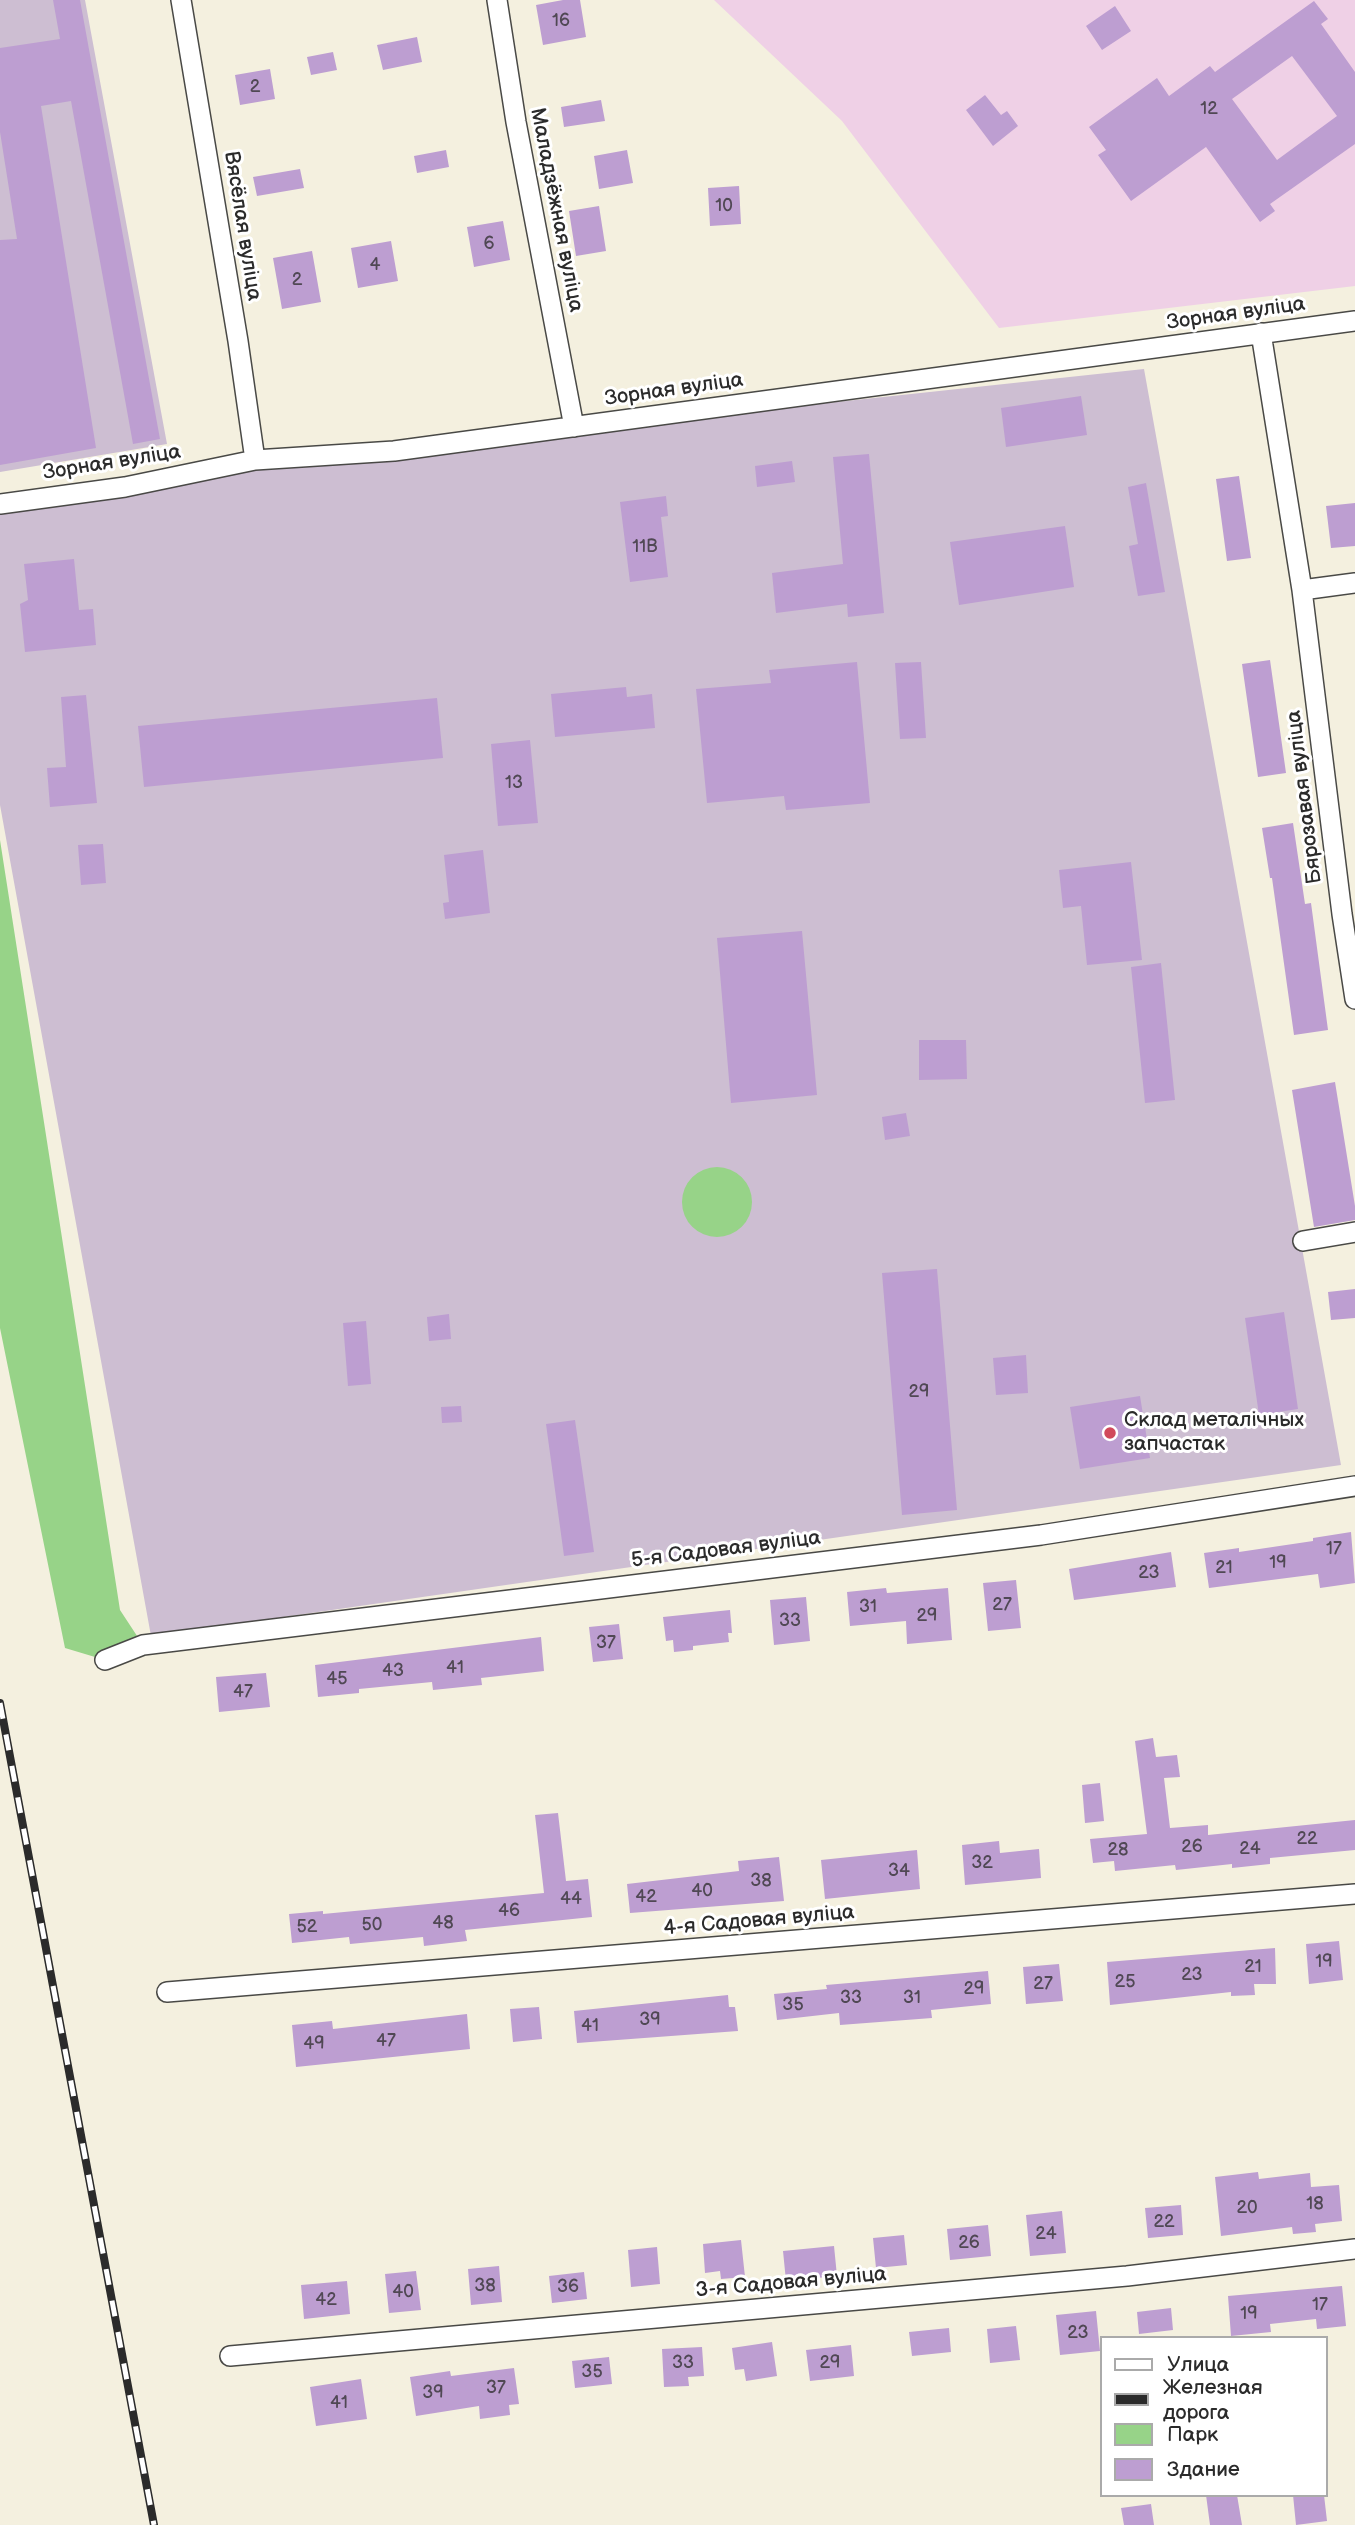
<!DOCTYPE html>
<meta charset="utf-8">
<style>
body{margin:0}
#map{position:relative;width:1355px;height:2525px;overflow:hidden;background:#f4f0df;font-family:"Balsamiq Sans",sans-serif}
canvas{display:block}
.legend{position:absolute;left:1100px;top:2336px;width:228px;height:161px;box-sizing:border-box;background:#fff;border:2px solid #aaa;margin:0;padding:9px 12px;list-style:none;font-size:21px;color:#2b2b2b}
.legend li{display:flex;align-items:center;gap:14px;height:35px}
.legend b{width:35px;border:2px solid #aaa}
</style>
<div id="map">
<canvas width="1355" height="2525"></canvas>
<ul class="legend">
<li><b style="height:9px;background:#fff"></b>Улица</li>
<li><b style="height:9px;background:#2b2b2b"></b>Железная дорога</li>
<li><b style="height:19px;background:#97d388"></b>Парк</li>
<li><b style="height:19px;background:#bd9ed1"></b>Здание</li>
</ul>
</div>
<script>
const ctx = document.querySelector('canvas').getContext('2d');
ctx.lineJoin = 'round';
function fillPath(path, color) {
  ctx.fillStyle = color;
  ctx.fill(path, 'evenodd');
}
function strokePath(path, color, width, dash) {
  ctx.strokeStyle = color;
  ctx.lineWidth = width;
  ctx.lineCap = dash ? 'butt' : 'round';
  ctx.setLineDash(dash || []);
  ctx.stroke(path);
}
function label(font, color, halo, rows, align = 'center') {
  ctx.font = font + ' "Balsamiq Sans",sans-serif';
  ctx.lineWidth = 6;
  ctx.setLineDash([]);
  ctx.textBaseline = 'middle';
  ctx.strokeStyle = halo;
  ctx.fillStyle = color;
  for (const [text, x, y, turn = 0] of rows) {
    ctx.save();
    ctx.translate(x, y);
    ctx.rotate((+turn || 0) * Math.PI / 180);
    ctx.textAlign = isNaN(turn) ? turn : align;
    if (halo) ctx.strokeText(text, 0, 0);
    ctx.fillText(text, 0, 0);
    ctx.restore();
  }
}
fillPath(new Path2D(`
 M714,0h641v286l-356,42 -157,-207z`), '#efd0e6');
fillPath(new Path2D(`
 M0,0h85l82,444 -167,28z
 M1144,369l197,1096 -1190,171 -151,-831v-301l436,-59z`), '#cdbed2');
fillPath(new Path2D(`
 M0,840l120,770 23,35 -38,15 -40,-12 -65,-320z
 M682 1202a35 35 0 1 1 70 0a35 35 0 1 1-70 0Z`), '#97d388');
fillPath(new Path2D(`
 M53,0h27l80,439 -27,5 -62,-343 -30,5 55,342 -96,17v-225l17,-1 -17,-107v-84l60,-9z
 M563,0h17l6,37 -43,8 -7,-40z
 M1314,1l14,18 -7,5 34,48v72l-85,60 5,7 -15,11 -54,-75 -75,54 -33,-46 8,-5 -17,-23 68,-49 12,18 41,-30 5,6zM1292,56l45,60 -60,44 -45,-61z
 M1115,6l16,25 -29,19 -16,-24z
 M417,37l5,25 -39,8 -6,-25z
 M333,52l4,18 -26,5 -4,-18z
 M270,69l5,30 -35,6 -5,-30z
 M985,95l16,20 6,-4 11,15 -25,20 -27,-36z
 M601,100l4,21 -41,6 -3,-20z
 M446,150l3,17 -32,6 -3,-17z
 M627,150l6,33 -34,6 -5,-33z
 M300,169l4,19 -47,8 -4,-19z
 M739,186l2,38 -31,2 -2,-38z
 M599,206l7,45 -30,5 -7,-45z
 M503,221l7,39 -36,7 -7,-40z
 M391,241l7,40 -40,7 -7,-40z
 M312,251l9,51 -39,7 -9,-51z
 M1081,396l6,39 -81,12 -5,-39z
 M869,454l15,159 -36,4 -1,-13 -71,9 -4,-40 71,-9 -10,-107z
 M792,461l3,21 -38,5 -2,-21z
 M1239,476l12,82 -24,3 -11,-82z
 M1146,483l19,109 -27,4 -9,-50 9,-2 -10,-57z
 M666,496l2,20 -7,1 7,60 -38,5 -10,-80z
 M1355,503v43l-24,2 -5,-42z
 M1065,526l9,61 -115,18 -9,-63z
 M74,559l5,51 14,-1 3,36 -71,7 -5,-48 8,-4 -4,-36z
 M1270,660l16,113 -28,4 -16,-113z
 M857,662l13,141 -84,7 -2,-14 -77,7 -11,-114 75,-6 -2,-13z
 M921,662l5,76 -26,1 -5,-76z
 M626,687l1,10 25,-3 3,34 -100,9 -4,-43z
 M86,695l11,108 -47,4 -3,-39 19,-1 -5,-70z
 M437,698l6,60 -299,29 -6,-61z
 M530,740l8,83 -40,3 -7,-82z
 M1293,823l12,81 6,-1 17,127 -34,5 -22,-157h-2l-8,-50z
 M103,844l3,39 -25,2 -3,-40z
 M483,850l7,63 -45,6 -2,-16 6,-1 -5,-47z
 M1131,862l11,98 -55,5 -6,-59 -18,2 -4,-38z
 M802,931l15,164 -86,8 -14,-165z
 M1161,963l14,137 -30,3 -14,-136z
 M919,1040h47l1,39 -48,1z
 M1335,1082l20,124v14l-41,7 -22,-137z
 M906,1113l4,23 -25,4 -3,-23z
 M937,1269l20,241 -55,5 -20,-242z
 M1355,1289v29l-24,2 -3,-28z
 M1284,1312l14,97 -39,6 -14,-97z
 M449,1314l2,25 -22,2 -2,-24z
 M366,1321l5,63 -23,2 -5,-63z
 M1026,1355l2,38 -32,2 -3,-37z
 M1140,1396l10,62 -70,11 -10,-62z
 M461,1406l1,16 -20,1 -1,-16z
 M575,1420l19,132 -30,4 -18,-132z
 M1351,1532l4,51 -35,5 -2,-14 -109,14 -5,-35 35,-5v4l74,-11v-3z
 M1171,1552l5,35 -102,13 -5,-31z
 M1016,1580l5,48 -33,3 -5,-48z
 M886,1588l1,5 61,-5 4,52 -45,4 -1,-23 -56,5 -3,-34z
 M806,1597l4,44 -36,4 -4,-45z
 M730,1610l2,23h-4l1,9 -36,4v4l-19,2 -1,-12 -7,1 -3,-24z
 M619,1624l4,35 -30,3 -4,-35z
 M541,1637l3,34 -63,7 1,7 -49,5 -1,-8 -73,7v4l-41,4 -3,-32z
 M266,1673l4,34 -51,5 -3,-35z
 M1153,1738l3,19 21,-2 3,22 -16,1 6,50 38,-3v10l147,-15v30l-85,8v6l-38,4v-4l-56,6 -1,-5 -60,6 -1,-10 -21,2 -3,-24 57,-5 -12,-93z
 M1100,1783l4,38 -19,2 -3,-38z
 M558,1813l8,68 22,-2 4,38 -127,13 2,11 -43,5 -1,-9 -73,7 -1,-7 -57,6 -3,-29 34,-3v3l221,-21 -9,-78z
 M999,1841l1,12 39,-4 2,29 -76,7 -3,-40z
 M917,1850l3,39 -95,10 -4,-39z
 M779,1857l5,44 -154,12 -3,-29 112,-13 -1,-10z
 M1339,1941l4,39 -34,4 -3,-40z
 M1275,1948l1,36h-22l1,11 -24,1v-4l-121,13 -3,-43z
 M1059,1964l4,37 -37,3 -3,-37z
 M988,1971l3,33 -60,6 1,8 -92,7 -1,-12 -62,7 -3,-26 53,-5 -1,-4z
 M728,1995l1,12h6l3,24 -161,12 -3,-32z
 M539,2007l3,32 -29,3 -3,-33z
 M467,2014l3,35 -174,18 -4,-42 40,-4 1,8z
 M1258,2172l1,7 51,-6 1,14 28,-2 3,36 -27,3 1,8 -23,2 -1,-7 -71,9 -6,-59z
 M1181,2205l2,30 -35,3 -3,-30z
 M1062,2211l4,42 -36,3 -4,-41z
 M988,2225l3,31 -41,4 -3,-31z
 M904,2235l3,30 -31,3 -3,-30z
 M741,2240l4,37 -24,2 -1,-8 -15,2 -2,-29z
 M834,2246l3,30 -51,5 -3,-30z
 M657,2247l3,37 -29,3 -3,-37z
 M499,2266l3,36 -31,3 -3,-36z
 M416,2271l5,39 -32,3 -4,-39z
 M584,2272l3,27 -35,4 -3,-27z
 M347,2281l3,33 -46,5 -3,-34z
 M1342,2286l4,40 -29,3 -1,-10 -46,5 1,8 -40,4 -3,-40z
 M1171,2308l2,22 -34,4 -2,-22z
 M1096,2311l4,40 -40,4 -4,-40z
 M1016,2326l4,34 -30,3 -3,-34z
 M949,2328l2,24 -39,4 -3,-24z
 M772,2342l5,34 -31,5 -2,-12 -9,1 -3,-22z
 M851,2345l3,31 -44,5 -4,-31z
 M702,2347l2,29 -16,1 1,9 -25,1 -2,-38z
 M609,2357l3,27 -37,4 -3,-27z
 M514,2368l5,36 -10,1 1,10 -30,4 -1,-13 -63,10 -6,-39 40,-6 1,5z
 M361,2379l6,40 -51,7 -6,-39z
 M1206,2495h31l5,30h-32z
 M1293,2495h31l3,26 -31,4z
 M1151,2504l3,21h-30l-3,-17z`), '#bd9ed1');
const minor = new Path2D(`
 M181,0l57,341 17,119
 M497,0l19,122 58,305
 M1261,333l41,257 40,324 13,85
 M0,504l125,-17 130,-27 139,-9 961,-130
 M1302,590l53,-7
 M1303,1241l52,-9
 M105,1660l38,-15 898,-110 314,-49
 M167,1992l1188,-98
 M230,2356l897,-80 228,-27`);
strokePath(minor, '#494946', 22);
strokePath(minor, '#fff', 19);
const rail = new Path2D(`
 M0,1703l154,822`);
strokePath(rail, '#2b2b2b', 8);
strokePath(rail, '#fff', 5, [16]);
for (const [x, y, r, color] of [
 [1110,1433,7,"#d1495b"]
]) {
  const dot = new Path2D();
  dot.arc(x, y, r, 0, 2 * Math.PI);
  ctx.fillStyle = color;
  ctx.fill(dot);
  strokePath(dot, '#fff', 2.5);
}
label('18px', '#504854', null, [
 ["16",561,21],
 ["2",255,87],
 ["12",1209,109],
 ["10",724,206],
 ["6",489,244],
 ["4",375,265],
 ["2",297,280],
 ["11В",645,547],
 ["13",514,783],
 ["29",919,1392],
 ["17",1334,1549],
 ["19",1278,1563],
 ["21",1224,1568],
 ["23",1149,1573],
 ["27",1002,1605],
 ["31",868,1607],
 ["29",927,1616],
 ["33",790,1621],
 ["37",606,1643],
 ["41",455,1668],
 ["43",393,1671],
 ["45",337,1679],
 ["47",243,1692],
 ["22",1307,1839],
 ["26",1192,1847],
 ["24",1250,1849],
 ["28",1118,1850],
 ["32",982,1863],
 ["34",899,1871],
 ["38",761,1881],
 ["40",702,1891],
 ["42",646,1897],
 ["44",571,1899],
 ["46",509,1911],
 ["48",443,1923],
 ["50",372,1925],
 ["52",307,1927],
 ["19",1324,1962],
 ["21",1253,1967],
 ["23",1192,1975],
 ["25",1125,1982],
 ["27",1043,1984],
 ["29",974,1989],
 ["33",851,1998],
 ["31",912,1998],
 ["35",793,2005],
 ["39",650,2020],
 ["41",590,2026],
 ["47",386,2041],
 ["49",314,2044],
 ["18",1315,2204],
 ["20",1247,2208],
 ["22",1164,2222],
 ["24",1046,2234],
 ["26",969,2243],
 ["38",485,2286],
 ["36",568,2287],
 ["40",403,2292],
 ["42",326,2300],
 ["17",1320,2305],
 ["19",1249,2314],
 ["23",1078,2333],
 ["33",683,2363],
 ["29",830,2363],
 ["35",592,2372],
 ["37",496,2388],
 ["39",433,2393],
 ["41",339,2403]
]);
label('21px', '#2b2b2b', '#fff', [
 ["Маладзёжная вуліца",556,210,79],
 ["Вясёлая вуліца",242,226,81],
 ["Зорная вуліца",1236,314,-8],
 ["Зорная вуліца",674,390,-8],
 ["Зорная вуліца",112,463,-9],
 ["Бярозавая вуліца",1305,797,-97],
 ["5-я Садовая вуліца",726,1550,-7],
 ["4-я Садовая вуліца",759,1921,-5],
 ["3-я Садовая вуліца",791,2283,-5]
]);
label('21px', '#2b2b2b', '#fff', [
 ["Склад металічных",1124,1421],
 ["запчастак",1124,1445]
], 'left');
</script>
